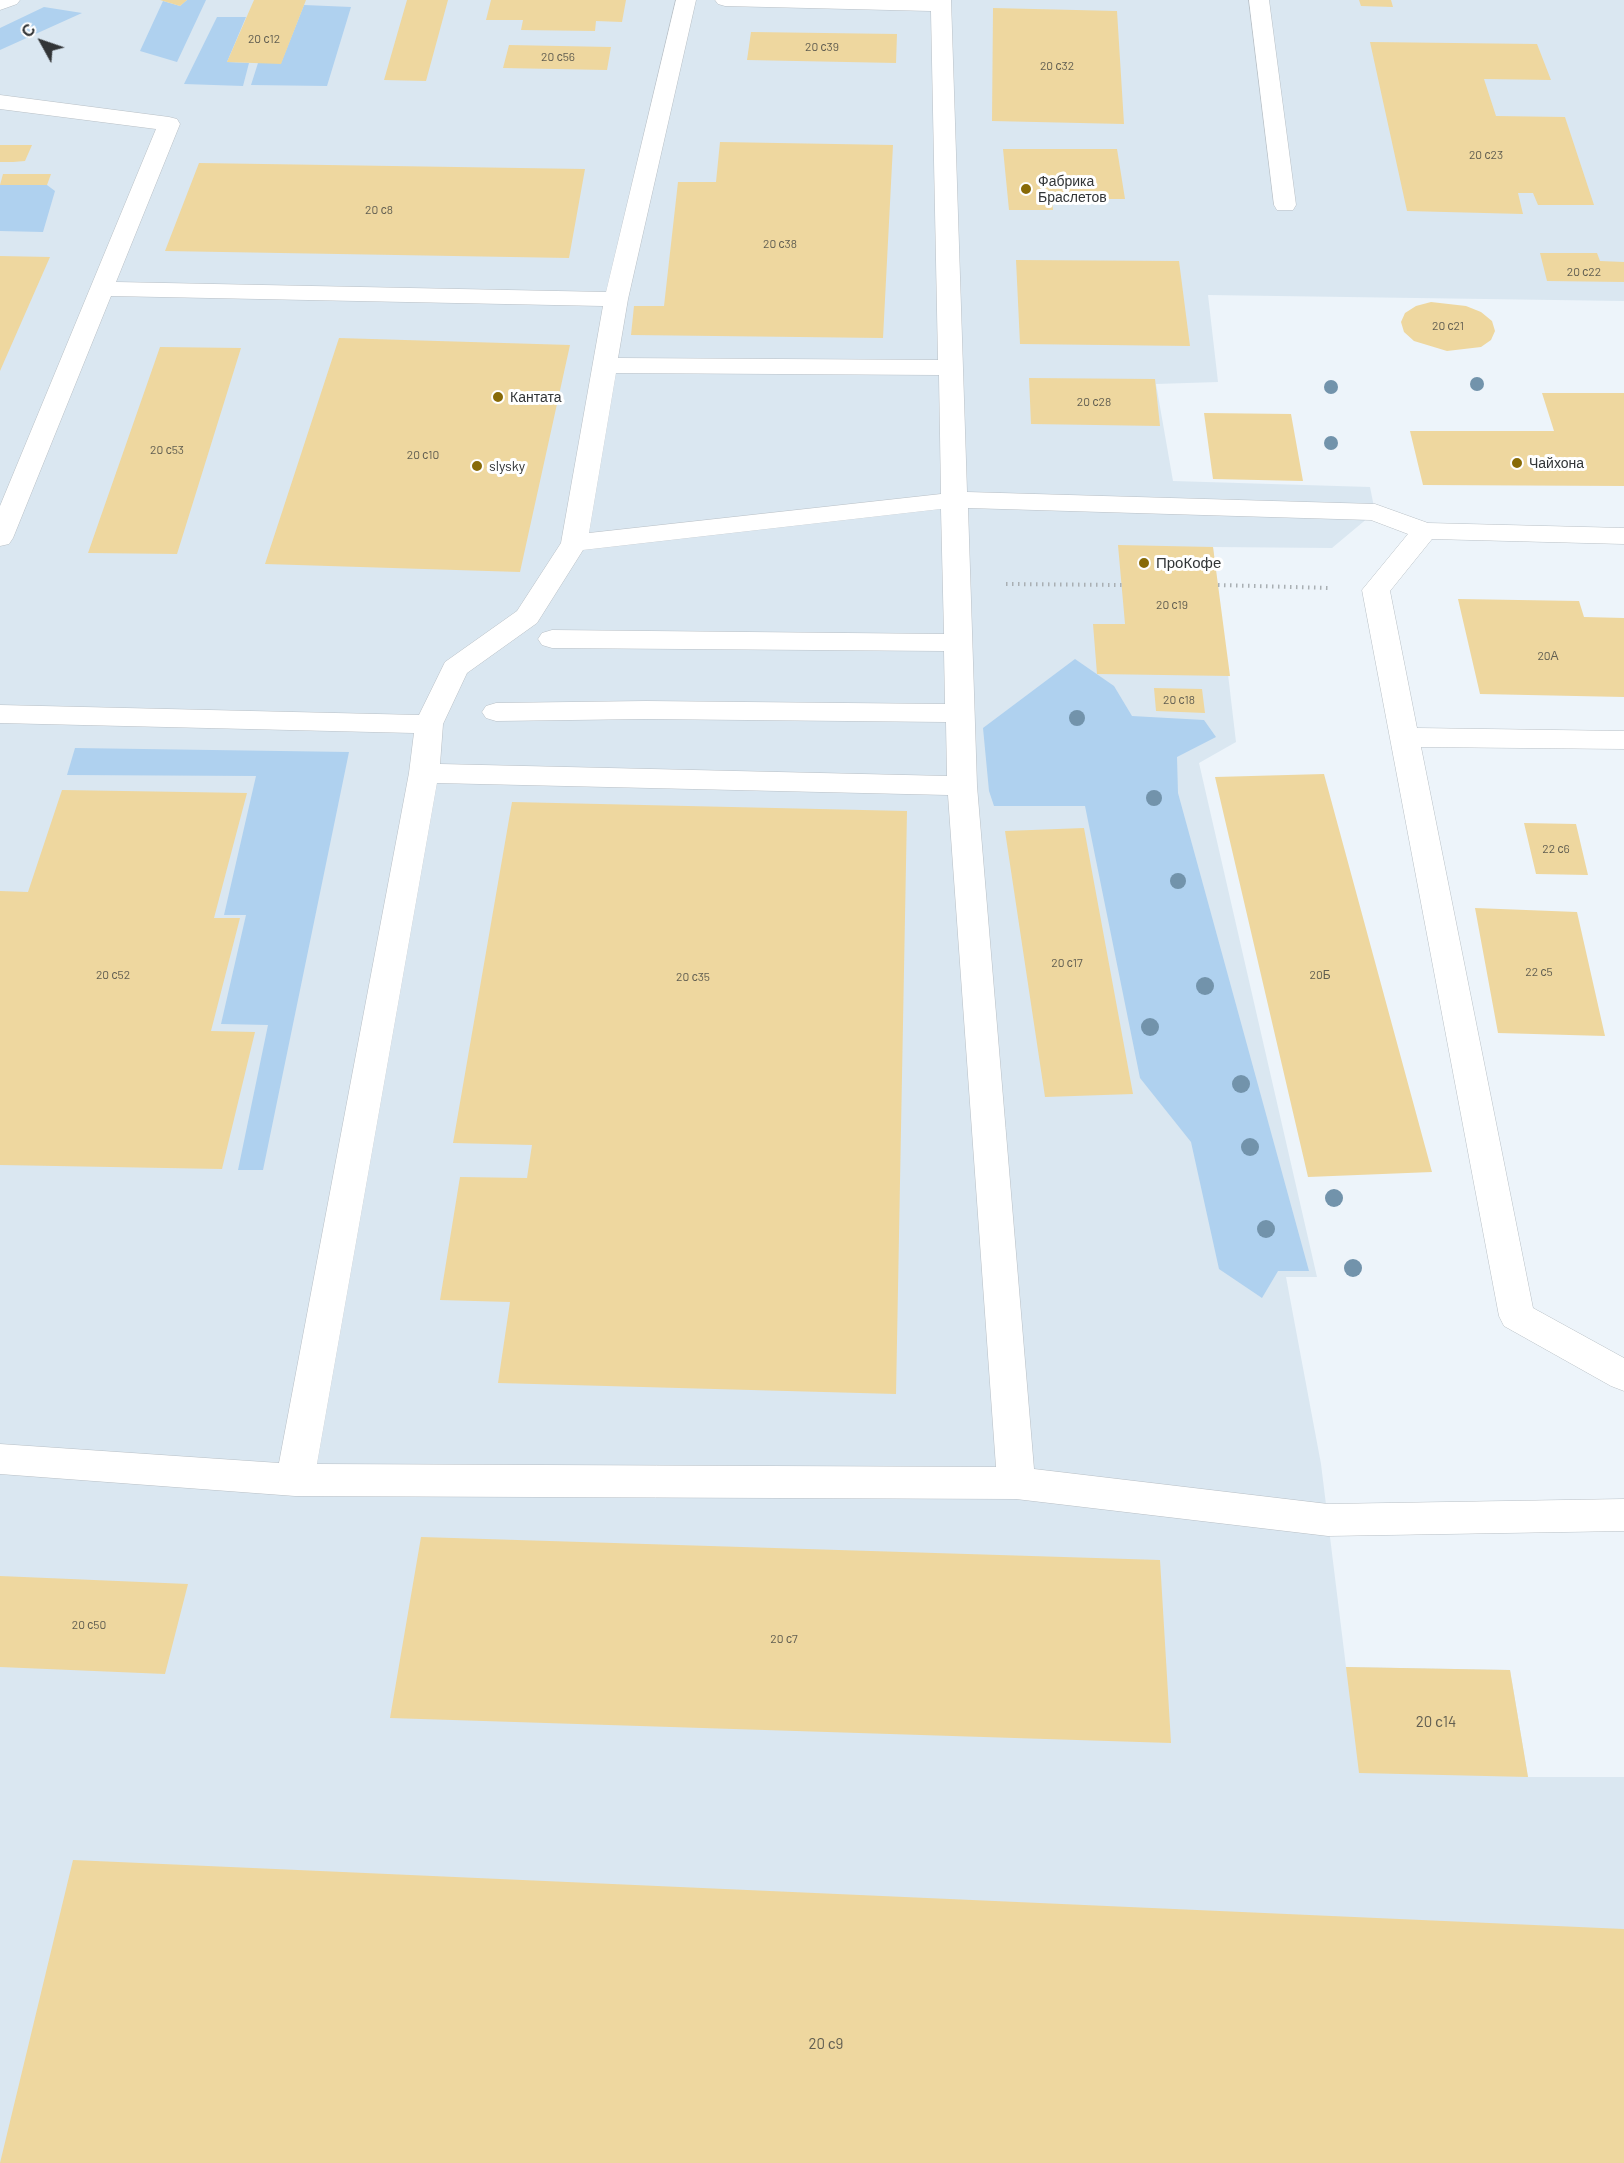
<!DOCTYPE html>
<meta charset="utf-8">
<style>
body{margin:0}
#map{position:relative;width:1624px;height:2163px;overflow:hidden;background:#edf4fa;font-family:Barlow,sans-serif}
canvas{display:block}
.north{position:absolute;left:12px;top:12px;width:60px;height:60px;-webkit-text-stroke:4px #fff;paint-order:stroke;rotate:310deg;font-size:16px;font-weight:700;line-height:24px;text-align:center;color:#323537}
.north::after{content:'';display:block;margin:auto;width:21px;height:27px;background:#323537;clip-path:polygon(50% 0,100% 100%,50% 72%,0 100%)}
</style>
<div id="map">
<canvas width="1624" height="2163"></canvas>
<div class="north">С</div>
</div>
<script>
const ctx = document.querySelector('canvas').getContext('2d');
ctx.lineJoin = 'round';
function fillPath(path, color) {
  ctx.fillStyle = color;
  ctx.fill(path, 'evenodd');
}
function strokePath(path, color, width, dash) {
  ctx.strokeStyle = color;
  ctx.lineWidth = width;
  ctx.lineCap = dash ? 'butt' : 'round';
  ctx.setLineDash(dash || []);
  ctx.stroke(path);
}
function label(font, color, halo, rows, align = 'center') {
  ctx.font = font + ' Barlow,sans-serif';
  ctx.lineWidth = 6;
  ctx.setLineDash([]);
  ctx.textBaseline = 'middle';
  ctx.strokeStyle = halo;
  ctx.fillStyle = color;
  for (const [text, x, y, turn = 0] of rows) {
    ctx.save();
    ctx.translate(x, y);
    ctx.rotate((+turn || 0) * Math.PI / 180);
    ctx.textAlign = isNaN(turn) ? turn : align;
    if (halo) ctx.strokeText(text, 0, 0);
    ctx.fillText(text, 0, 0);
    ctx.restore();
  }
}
fillPath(new Path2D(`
 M0,0h1624v301l-416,-6 10,87 -62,2 17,97 197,6 5,25 -43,36 -119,-1 23,195 -37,21 118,514h-31l35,187 25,203 164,3 18,107h96v386h-1624z`), '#dae7f1');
fillPath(new Path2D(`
 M187,0h19l-29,62 -37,-11 23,-50 17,5z
 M304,5l47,2 -24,79 -76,-1 7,-22h23z
 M44,7l38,6 -82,37v-22z
 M217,17h29l-19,45 22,1 -6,23 -59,-2z
 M0,185h47l8,6 -12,41 -43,-1z
 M1075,659l39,27 18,30 72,4 12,17 -39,20 1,36 131,478h-31l-16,27 -43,-29 -28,-127 -51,-64 -55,-272h-91l-5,-15 -6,-63z
 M75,748l274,4 -86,418h-25l30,-145 -47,-1 25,-109h-22l32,-139 -189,-1z`), '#afd1ef');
fillPath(new Path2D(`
 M160,0h27l-7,6z
 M254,0h52l-25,64 -54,-2z
 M407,0h41l-22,81 -42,-1z
 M491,0h135l-4,22 -26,-1 -1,10 -74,-1 2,-10h-37z
 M1359,0h32l2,7 -32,-1z
 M993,8l124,3 7,113 -132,-3z
 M751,32l146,2 -1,29 -149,-3z
 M1370,42l167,2 14,36 -67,-1 12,37 69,1 29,88h-56l-5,-12h-15l5,21 -116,-3z
 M509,45l102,2 -4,23 -104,-2z
 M720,142l173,3 -10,193 -252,-3 3,-29h30l14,-124h38z
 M0,145h32l-7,16 -12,1h-13z
 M1003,149h114l8,50h-73l1,11h-44z
 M199,163l386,6 -16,89 -404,-7z
 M3,174h48l-4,11h-47z
 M1540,253h57l3,8 24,1v20l-77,-1z
 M0,256l50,1 -50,114z
 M1016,260l163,1 11,85 -170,-2z
 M1431,302l35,4 15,6 11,9 3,10 -4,9 -10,7 -34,4 -33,-10 -10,-9 -3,-10 4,-9 11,-7z
 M339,338l231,7 -50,227 -255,-8z
 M160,347l81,1 -64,206 -89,-1z
 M1029,378l126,1 5,47 -129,-2z
 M1542,393h82v93l-201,-1 -13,-54h144z
 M1204,413l87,1 12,67 -90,-2z
 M1118,545l95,2 17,129 -133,-2 -4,-50h32z
 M1458,599l121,2 5,16 40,1v79l-144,-3z
 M1154,688l48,1 3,24 -49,-2z
 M1324,774l108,398 -124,5 -93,-400z
 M62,790l185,3 -33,125h26l-29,113 44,1 -33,137 -222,-4v-274l28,1z
 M512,802l395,9 -11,583 -398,-11 12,-81 -70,-2 20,-123 67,1 5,-33 -79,-2z
 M1524,823l52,1 12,51 -52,-1z
 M1084,828l49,266 -88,3 -40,-266z
 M1475,908l102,4 28,124 -107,-3z
 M421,1537l739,23 11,183 -781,-25z
 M0,1576l188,8 -23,90 -165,-7z
 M1346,1667l164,3 18,107 -169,-4z
 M73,1860l1551,69v234h-1624z`), '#eed79f');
const minor = new Path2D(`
 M0,0h20l-3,4 -17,6z
 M676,0h20l-68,299 -10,59 320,2 -7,-349 -206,-5 -7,-2 -3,-4h236l16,492 408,12 53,19 196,5v16l-192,-5 -42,52 27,137 207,3v18l-203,-2 112,561 91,50v33l-13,-5 -107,-60 -5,-10 -137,-726 46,-56 -37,-14 -403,-12 9,278 57,683 294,35 296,-5v32l-296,5 -312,-37 -721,-3 -295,-22v-30l279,19 130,-690 5,-40 -414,-10v-18l419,10 26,-53 72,-51 44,-68 42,-237 -492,-10 -98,242 -4,6 -9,2v-40l156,-377 -156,-20v-14l169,22 8,2 3,5 -64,158 490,10zM616,373l323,2 2,119 -352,39zM941,509l3,125 -392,-4 -10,3 -4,6 4,6 10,3 392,3 1,53 -299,-3 -150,2 -10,3 -4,6 4,6 10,3 150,-2 300,3 1,54 -507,-12 3,-40 24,-51 70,-50 46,-73zM437,783l511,12 48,672 -679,-3z
 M1249,0h20l27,205 -3,5h-16l-3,-5z`);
strokePath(minor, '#b9c0c6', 1);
strokePath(new Path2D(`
 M1006,584l116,1
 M1218,585l112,3`), '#a9afb3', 4, [1.5, 4.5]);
fillPath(minor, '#fff');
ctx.fillStyle = '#7293ab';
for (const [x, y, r] of [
 [1477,384,7],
 [1331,387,7],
 [1331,443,7],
 [1077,718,8],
 [1154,798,8],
 [1178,881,8],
 [1205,986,9],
 [1150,1027,9],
 [1241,1084,9],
 [1250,1147,9],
 [1334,1198,9],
 [1266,1229,9],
 [1353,1268,9]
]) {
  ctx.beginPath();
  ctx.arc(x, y, r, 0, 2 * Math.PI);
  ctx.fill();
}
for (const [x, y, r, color] of [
 [1026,189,6,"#886a07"],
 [498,397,6,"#886a07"],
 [1517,463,6,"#886a07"],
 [477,466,6,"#886a07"],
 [1144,563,6,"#886a07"]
]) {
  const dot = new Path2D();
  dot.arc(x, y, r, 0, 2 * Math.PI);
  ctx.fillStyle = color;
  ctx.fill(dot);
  strokePath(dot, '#fff', 2);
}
label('12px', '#615e51', null, [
 ["20 с12",264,39],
 ["20 с39",822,47],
 ["20 с56",558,57],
 ["20 с32",1057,66],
 ["20 с23",1486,155],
 ["20 с8",379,210],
 ["20 с38",780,244],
 ["20 с22",1584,272],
 ["20 с21",1448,326],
 ["20 с28",1094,402],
 ["20 с53",167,450],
 ["20 с10",423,455],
 ["20 с19",1172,605],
 ["20А",1548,656],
 ["20 с18",1179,700],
 ["22 с6",1556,849],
 ["20 с17",1067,963],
 ["22 с5",1539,972],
 ["20 с52",113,975],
 ["20Б",1320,975],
 ["20 с35",693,977],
 ["20 с50",89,1625],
 ["20 с7",784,1639]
]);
label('14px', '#323537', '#fff', [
 ["Фабрика",1038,181],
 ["Браслетов",1038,197],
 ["Кантата",510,397],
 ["Чайхона",1529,463],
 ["slysky",489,466]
], 'left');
label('15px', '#323537', '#fff', [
 ["ПроКофе",1156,563]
], 'left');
label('15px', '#615e51', null, [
 ["20 с14",1436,1722],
 ["20 с9",826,2044]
]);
</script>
